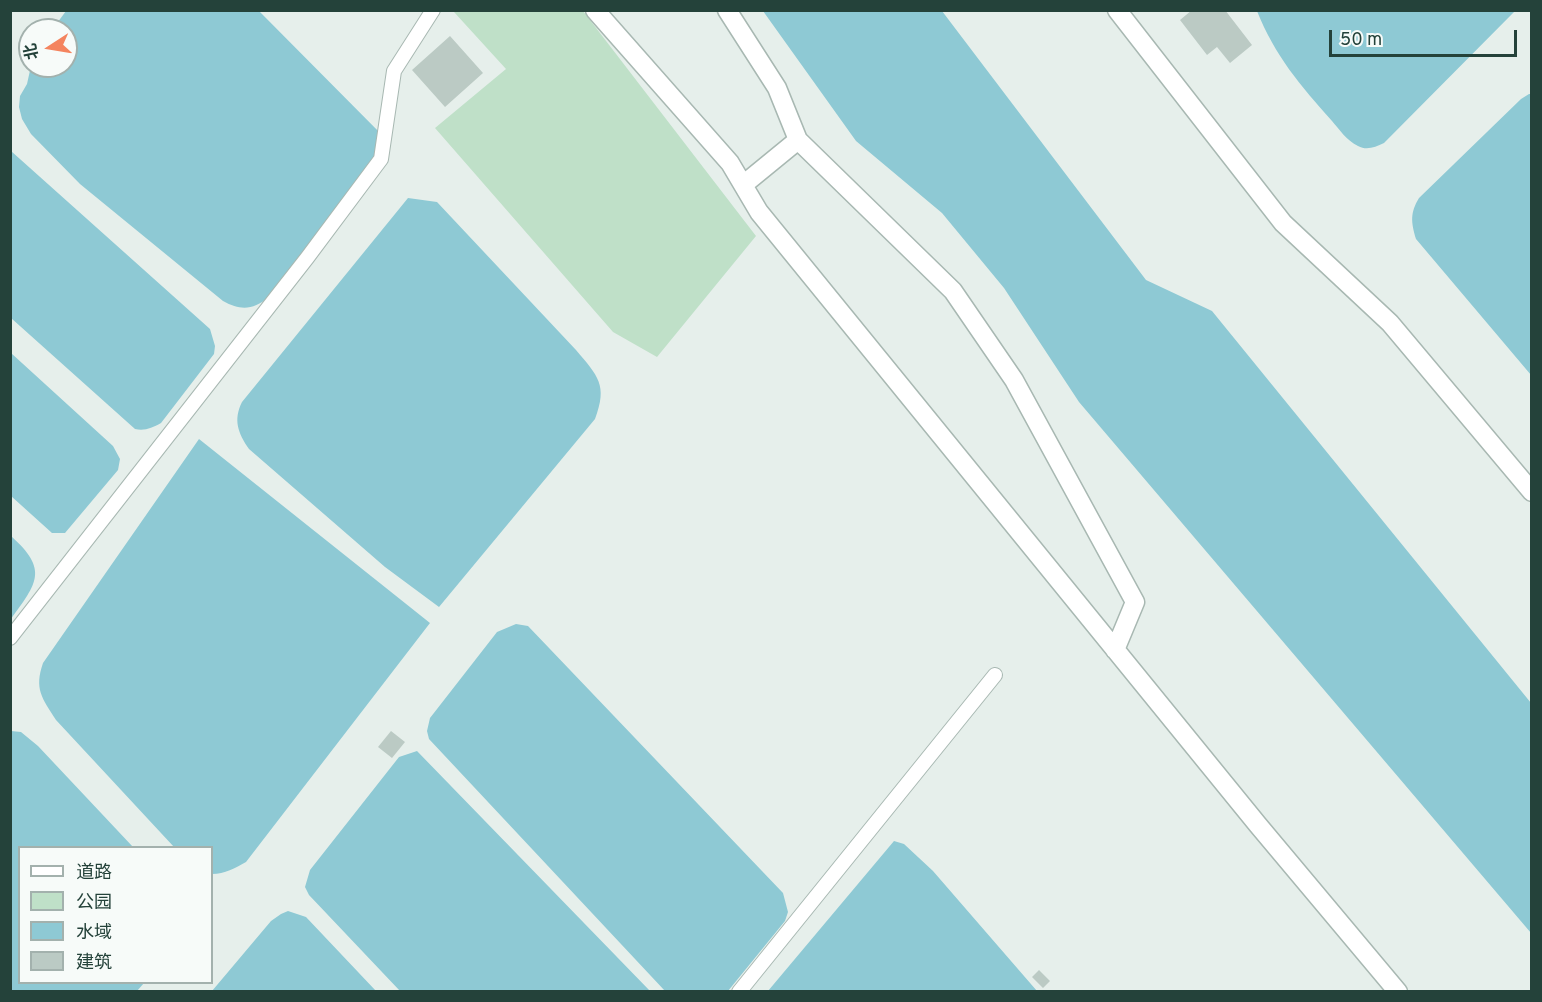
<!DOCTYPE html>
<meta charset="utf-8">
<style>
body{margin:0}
#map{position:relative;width:1542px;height:1002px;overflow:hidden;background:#e6efeb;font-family:Overpass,"Noto Sans SC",sans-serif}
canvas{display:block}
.frame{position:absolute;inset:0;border:12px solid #24423a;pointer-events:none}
.legend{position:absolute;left:18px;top:846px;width:195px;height:138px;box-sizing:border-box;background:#f7fbf9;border:2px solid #a3b1ad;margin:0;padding:8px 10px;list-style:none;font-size:18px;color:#24423a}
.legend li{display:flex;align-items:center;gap:12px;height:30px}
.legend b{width:30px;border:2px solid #a3b1ad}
.north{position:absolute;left:18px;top:18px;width:60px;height:60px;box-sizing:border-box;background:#f7fbf9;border:2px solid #a3b1ad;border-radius:50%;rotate:258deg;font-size:16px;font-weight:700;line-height:24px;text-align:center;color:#24423a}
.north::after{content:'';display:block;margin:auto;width:21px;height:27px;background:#f4845f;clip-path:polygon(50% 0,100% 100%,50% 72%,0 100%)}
.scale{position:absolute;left:1329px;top:30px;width:188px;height:27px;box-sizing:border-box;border:3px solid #24423a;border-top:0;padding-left:8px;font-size:18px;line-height:21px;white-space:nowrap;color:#24423a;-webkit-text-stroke:4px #f7fbf9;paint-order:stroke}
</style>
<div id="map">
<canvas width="1542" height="1002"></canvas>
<div class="frame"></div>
<ul class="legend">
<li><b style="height:8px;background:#fff"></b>道路</li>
<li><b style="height:16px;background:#bfe0c8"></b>公园</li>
<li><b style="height:16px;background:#8ec9d4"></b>水域</li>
<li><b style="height:16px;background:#bbcac4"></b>建筑</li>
</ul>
<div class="north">北</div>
<div class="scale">50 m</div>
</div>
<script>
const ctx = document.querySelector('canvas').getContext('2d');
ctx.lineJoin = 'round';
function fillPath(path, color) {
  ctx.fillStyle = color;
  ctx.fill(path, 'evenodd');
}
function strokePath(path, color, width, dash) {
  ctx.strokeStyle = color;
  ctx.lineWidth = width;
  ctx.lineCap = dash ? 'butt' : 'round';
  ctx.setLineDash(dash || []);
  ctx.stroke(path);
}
fillPath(new Path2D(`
 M455,11h128l173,225 -99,121 -44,-25 -178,-204 71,-59 -52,-57z`), '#bfe0c8');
fillPath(new Path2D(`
 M66,11h193l130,131 -120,155c-16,13 -28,14 -46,4l-143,-117 -49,-50 -9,-15 -3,-12 1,-11 7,-12 4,-18h35v-36h-14z
 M763,11h179l204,269 66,31 319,392v230l-452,-531 -75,-114 -62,-75 -86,-72z
 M1257,11h258l-131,132c-9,4 -17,8 -26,3 -11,-5 -19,-17 -26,-25 -32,-36 -57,-65 -75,-110z
 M1529,94h2v281l-115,-136c-5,-17 -6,-26 3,-41l102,-99z
 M11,151l199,178 5,17 -1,8 -53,69c-9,5 -16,8 -26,6l-124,-111z
 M408,198l29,4 139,148c22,26 32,35 19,69l-156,188 -54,-40 -136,-118c-11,-16 -16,-29 -7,-47z
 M11,353l102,93 7,13 -2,11 -53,63h-13l-41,-37z
 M199,439l231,184 -184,239c-11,6 -21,12 -34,12v-26l-38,-1 -118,-127c-14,-22 -22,-31 -13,-57z
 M11,536c38,34 26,47 0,83z
 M516,624l12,2 255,267 5,19 -3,9 -57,70h-63l-236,-252 -2,-8 3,-13 67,-86z
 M11,731l10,1 17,14 95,101 -113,1v134l124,1 -7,8h-126z
 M417,751l233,240h-250l-91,-96 -4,-8 5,-17 89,-113z
 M894,841l10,3 29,27 104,120h-269z
 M288,911l18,6 70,74h-164l59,-70 10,-7z`), '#8ec9d4');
fillPath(new Path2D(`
 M1192,10h33l27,35 -22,18 -13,-16 -10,8 -27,-35z
 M450,36l33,37 -38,34 -33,-37z
 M391,731l14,11 -13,16 -14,-11z
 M1039,970l11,11 -7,7 -11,-11z`), '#bbcac4');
const service = new Path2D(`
 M10,638l297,-380 74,-99 13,-88 39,-61
 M739,992l256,-317`);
const minor = new Path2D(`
 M595,10l135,153 29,49 499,613 140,167
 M727,10l50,78 21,52 155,151 61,89 121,222 -20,48
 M1117,10l166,213 107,100 142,169
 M743,185l55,-45`);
strokePath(service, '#a8b8b2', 16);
strokePath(minor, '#a8b8b2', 21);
strokePath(service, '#fff', 14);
strokePath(minor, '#fff', 18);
</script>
